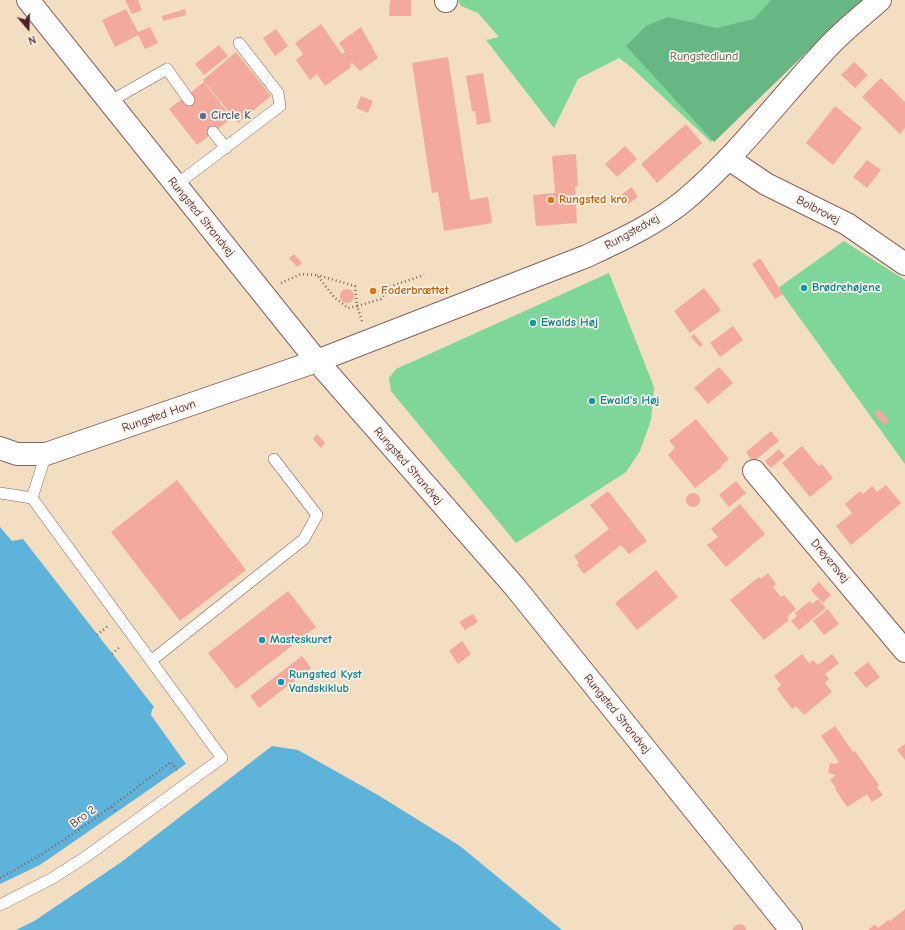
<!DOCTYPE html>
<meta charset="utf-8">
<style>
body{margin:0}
#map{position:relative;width:905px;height:930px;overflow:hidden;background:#f3dec2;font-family:"Comic Neue",sans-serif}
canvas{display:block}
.north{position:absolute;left:8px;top:8px;width:40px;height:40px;-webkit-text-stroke:3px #f7f3e8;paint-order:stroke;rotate:161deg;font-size:11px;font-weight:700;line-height:16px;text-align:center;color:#4a1f2b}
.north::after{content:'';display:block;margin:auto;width:14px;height:18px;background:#4a1f2b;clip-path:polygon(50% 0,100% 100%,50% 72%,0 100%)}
</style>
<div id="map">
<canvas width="905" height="930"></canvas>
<div class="north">N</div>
</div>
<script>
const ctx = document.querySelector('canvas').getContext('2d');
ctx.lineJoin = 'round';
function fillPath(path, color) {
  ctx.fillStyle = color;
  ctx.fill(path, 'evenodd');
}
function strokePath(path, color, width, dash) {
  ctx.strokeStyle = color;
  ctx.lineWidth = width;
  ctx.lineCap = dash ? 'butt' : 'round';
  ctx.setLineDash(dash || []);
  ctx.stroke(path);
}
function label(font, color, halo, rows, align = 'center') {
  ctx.font = font + ' "Comic Neue",sans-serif';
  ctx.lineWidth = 3.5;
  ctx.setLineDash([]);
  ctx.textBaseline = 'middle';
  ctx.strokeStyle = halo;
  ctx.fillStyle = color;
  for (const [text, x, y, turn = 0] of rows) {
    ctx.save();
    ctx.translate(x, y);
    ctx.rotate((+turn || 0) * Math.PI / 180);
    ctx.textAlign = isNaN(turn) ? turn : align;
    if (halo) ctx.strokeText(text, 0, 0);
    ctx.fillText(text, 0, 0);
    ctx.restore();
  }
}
fillPath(new Path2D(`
 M458,0h375l-92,102 -30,40 -80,-75 -12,-9 -41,21 -24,49 -68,-88 13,-3 -21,-24 -17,-7z
 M844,241l61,39v184l-127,-176z
 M609,273l45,114 -3,33 -11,31 -14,21 -110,71 -125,-152 -2,-13 7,-9z`), '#7ed69b');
fillPath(new Path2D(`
 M771,0h92l-53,49 -96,93 -88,-96 20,-20 22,-9 49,11 37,-9z`), '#66b783');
fillPath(new Path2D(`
 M0,527l12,14 11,-2 131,168 -2,3 -1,5 35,49 -146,101 -40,19z
 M272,746l26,4 80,45 82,51 102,84h-546l18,-9 90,-61z`), '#5eb3da');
fillPath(new Path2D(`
 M186,764l1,2 -146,101 -25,12 24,-14 44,-29z
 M135,849l-11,11 -90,61 -20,9 1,-2 18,-9z`), '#f3dec2');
fillPath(new Path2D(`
 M125,0h13l4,10 -10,4z
 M390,0h21v16h-22z
 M126,9l12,23 12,-5 8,16 -13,6 -7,-14 -23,12 -13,-27z
 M185,9l1,6 -23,6 -1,-5z
 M321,24l21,30 3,-2 -6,-9 22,-16 17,31 -18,13 -8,-8 -2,2 1,2 -26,19 -8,-12 -7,6 -14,-20 7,-6 -8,-11z
 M276,29l12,17 -13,10 -12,-18z
 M219,45l9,11 -24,19 -9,-11z
 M236,52l35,44 -33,27 -35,-43z
 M448,57l22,143 18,-3 4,26 -48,8 -6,-39 -6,1 -20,-130z
 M854,62l14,13 -13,13 -14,-13z
 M483,73l8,49 -14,3 -2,-14h-3l-6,-35z
 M881,78l24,24v26l-5,6 -38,-37z
 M204,82l28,36 -35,27 -28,-36z
 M361,96l12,5 -5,12 -12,-5z
 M835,106l27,22 -29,37 -27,-22z
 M686,124l16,19 -45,40 -16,-19z
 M625,146l12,13 -20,18 -12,-13z
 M576,154l2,32h-3l2,37 -41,3 -3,-31 22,-2 -3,-37z
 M867,160l14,10 -14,18 -14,-11z
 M632,187l6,10 -10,7 -6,-10z
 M294,254l8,9 -5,4 -8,-9z
 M760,258l23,36 -8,5 -23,-35z
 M704,288l17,22 -31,23 -16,-22z
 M340 296a7 7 0 1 1 14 0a7 7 0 1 1-14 0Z
 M733,326l10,14 -23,17 -10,-14z
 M694,334l9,11 -3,2 -9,-10z
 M719,367l14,16 -25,21 -14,-16z
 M879,409l10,11 -5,5 -10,-12z
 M696,419l33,40 -8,7 1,1 -27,21 -27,-33 7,-7 -6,-7z
 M771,431l8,10 -26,21 -7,-10z
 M317,434l8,9 -4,5 -8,-9z
 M802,446l17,20 3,-2 11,14 -23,19 -28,-34z
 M779,449l6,7 -14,12 -6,-7z
 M177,480l69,90 -66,51 -69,-89z
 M736,481l10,12 -17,14 -10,-12z
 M886,485l15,18 -50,42 -15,-19 16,-13 -7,-9 15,-13 3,3 9,-8 5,6z
 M608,491l39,50 -18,13 -8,-9 -37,29 -7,-9 2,-2 -5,-7 35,-27 -19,-24z
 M686 500a7 7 0 1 1 14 0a7 7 0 1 1-14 0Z
 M740,504l25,30 -39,33 -19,-22 11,-8 -7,-8z
 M656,570l22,27 -41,33 -22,-27z
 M768,573l8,11 -3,3 8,10 3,-2 12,14 -9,8 2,3 -25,20 -34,-40 29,-23 2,2z
 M819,582l12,13 -8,8 -12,-13z
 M288,591l28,36 -80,62 -28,-36z
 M818,599l8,9 -27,22 -8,-9 6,-5 -2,-3 15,-12 2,3z
 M828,609l11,15 -15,11 -11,-14z
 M473,614l5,8 -13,8 -6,-8z
 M462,641l9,13 -13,10 -9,-13z
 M802,654l7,9 4,-3 5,5 14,-11 7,9 -14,11 4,5 -4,4 7,9 -28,23 -8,-9 -4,3 -15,-20 4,-4 -7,-9z
 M302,656l9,12 -52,40 -9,-12z
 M868,662l12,15 -14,11 -12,-15z
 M835,726l18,26 2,-1 24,34 -2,2 6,8 -11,7 -5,-8 -20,13 -12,-18 1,-1 -6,-8 6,-5 -8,-2 2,-10 5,1 4,-2 -18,-26z
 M905,744v16l-8,-10z
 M905,909v21h-37l7,-6 3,4 10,-8 2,1z
 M742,924l4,4v2h-12l-2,-1 4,-4z`), '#f3a99b');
const lane = new Path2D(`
 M109,102l58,-33 22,31
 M213,132l13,16
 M176,185l104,-79 -2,-13 -39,-50
 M0,493l32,5
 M151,661l153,-122 13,-24 -43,-56
 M0,905l51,-26 33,-21 138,-100 -190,-260 14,-44`);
const street = new Path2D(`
 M446,0v1
 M0,448l17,6h29l271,-93
 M754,471l151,180`);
const secondary = new Path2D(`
 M28,0l289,361 198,226 276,343
 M729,159l37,25 81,40 58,40
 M317,361l270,-105c34,-16 69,-32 98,-56 53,-45 95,-102 143,-153 16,-17 34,-31 52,-47`);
strokePath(lane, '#856260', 12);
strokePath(street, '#856260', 24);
strokePath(secondary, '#856260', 24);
strokePath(new Path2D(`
 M281,283l20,-9 16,1 17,22 14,11 9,-2 -2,-20 -38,-11
 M362,321l-5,-15 24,-7 8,-12 35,-12
 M97,635l11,-9
 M112,654l9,-8
 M112,807l5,6
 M0,878c62,-33 115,-74 171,-116l6,8`), '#856260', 2.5, [1, 3]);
strokePath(lane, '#fff', 11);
strokePath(street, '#fff', 22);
strokePath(secondary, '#fff', 22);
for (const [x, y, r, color] of [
 [203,116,4,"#5c6f8a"],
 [551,200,4,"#e8710a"],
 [804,288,4,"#0f9aa8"],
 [373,291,4,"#e8710a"],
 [533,323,4,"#0f9aa8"],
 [592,401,4,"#0f9aa8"],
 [262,640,4,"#0f9aa8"],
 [281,682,4,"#0f9aa8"]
]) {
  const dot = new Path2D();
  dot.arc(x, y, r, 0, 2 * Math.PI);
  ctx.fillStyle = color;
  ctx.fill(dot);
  strokePath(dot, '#f7f3e8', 1.5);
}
label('12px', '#5a564d', '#f7f3e8', [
 ["Rungstedlund",704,57]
]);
label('bold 12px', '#4e5e75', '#f7f3e8', [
 ["Circle K",211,116]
], 'left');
label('bold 12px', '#c56008', '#f7f3e8', [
 ["Rungsted kro",559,200],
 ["Foderbrættet",381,291]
], 'left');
label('12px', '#4a1f2b', '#f7f3e8', [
 ["Bolbrovej",818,210,27],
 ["Rungsted Strandvej",201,217,51],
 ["Rungstedvej",632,232,-29],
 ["Rungsted Havn",159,416,-19],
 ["Rungsted Strandvej",408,466,49],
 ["Dreyersvej",830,561,50],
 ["Rungsted Strandvej",617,714,51],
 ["Bro 2",83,817,-36]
]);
label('bold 12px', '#0d838f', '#f7f3e8', [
 ["Brødrehøjene",812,288],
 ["Ewalds Høj",541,323],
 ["Ewald's Høj",600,401],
 ["Masteskuret",270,640],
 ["Rungsted Kyst",289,675],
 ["Vandskiklub",289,689]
], 'left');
</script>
